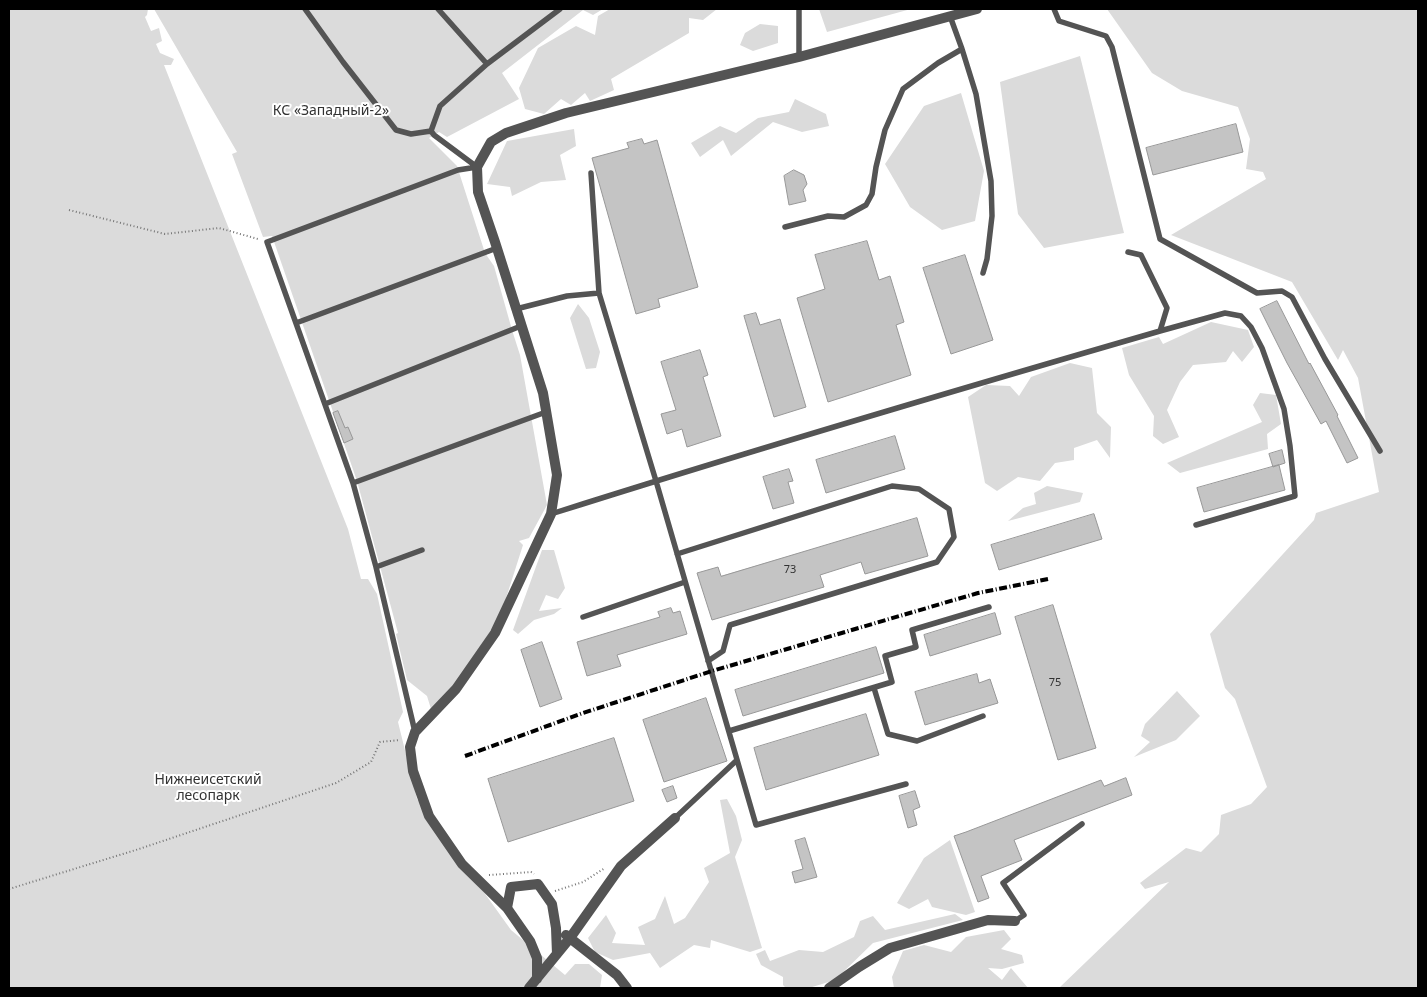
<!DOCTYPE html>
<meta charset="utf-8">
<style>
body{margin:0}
#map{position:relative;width:1427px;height:997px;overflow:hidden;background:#fff;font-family:"Noto Sans",sans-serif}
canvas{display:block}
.frame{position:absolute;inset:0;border:10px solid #000;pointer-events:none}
</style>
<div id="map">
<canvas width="1427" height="997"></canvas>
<div class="frame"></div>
</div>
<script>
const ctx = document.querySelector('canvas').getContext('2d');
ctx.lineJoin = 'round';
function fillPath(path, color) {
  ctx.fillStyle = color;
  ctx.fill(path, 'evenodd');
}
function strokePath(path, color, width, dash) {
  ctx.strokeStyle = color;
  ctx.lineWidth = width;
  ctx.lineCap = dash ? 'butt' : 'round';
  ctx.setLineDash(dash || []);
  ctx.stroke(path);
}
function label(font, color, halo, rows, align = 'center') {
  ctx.font = font + ' "Noto Sans",sans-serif';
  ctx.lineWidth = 4;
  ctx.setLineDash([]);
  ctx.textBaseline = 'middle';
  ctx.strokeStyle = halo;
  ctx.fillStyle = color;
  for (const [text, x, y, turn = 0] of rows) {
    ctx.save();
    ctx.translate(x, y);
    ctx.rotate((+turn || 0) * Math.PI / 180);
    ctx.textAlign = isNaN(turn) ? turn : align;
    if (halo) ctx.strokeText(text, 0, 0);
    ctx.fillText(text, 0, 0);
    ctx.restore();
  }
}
fillPath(new Path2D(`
 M9,9h139l-1,6 -2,2 6,14 8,-3 3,13 -6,3 4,9 14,6 -3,6h-7l184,464 13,50h7l9,15 26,118 -5,10 19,77 94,131 54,45 10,-11h14l13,11 -2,13h-591z
 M154,9h449l-10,6 -10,-5 -81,63 17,26 -72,38 -8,-5 -10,6 28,28 28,87 9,13 18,64 8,25 27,150 -18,33 -10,3 4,4 -23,72 -45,67 -24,25 -4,-13 -20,-16 -11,-46 2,-1 -41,-152 -85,-245 -9,1 -31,-83 5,-2z
 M610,9h107l-14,11 -14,-2v15l-78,46 3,11 -24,11 -5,-8 -14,12 -10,-6 -17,15 -19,-5 -6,-21 19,-40 38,-22 19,9 3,-19z
 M819,9h92l-84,23z
 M1107,9h311v979h-359l110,-106 -24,7 -5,-6 46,-35 15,4 18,-18 2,-19 30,-11 16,-17 -32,-88 -10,-11 -15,-54 104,-114 2,-7 63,-21 -21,-114 -15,-28 -5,10 -46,-78 -121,-47 95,-56 -3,-7 -17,-3 4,-30 -12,-32 -56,-16 -30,-18z
 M760,24l18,2v17l-25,8 -13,-6 5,-12z
 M1080,56l44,177 -80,15 -26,-34 -18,-132z
 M961,93l23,78 -9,50 -33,9 -32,-23 -25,-43 39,-58z
 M795,99l31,15 3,12 -27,6 -29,-10 -42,34 -8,-16 -23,17 -9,-14 29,-17 16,7 22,-15 31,-6z
 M574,129l2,17 -16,9 6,25 -25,2 -29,14 -2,-9 -23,-3 20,-43z
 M578,304l11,14 11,34 -4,16 -10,1 -16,-51z
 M1211,322l37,8 6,17 -12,15 -9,-11 -7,11 -33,3 -13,17 -13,28 12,27 -16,7 -10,-8 1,-20 -25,-41 -7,-27 37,-11 4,7z
 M1070,363l22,5 5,45 14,14 -1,31 -13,-18 -23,8v12l-19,3 -15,18 -22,-4 -21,14 -12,-8 -17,-86 18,-12 24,1 9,10 12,-19z
 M1260,393l16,2 5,29 -14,10 1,15 -88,24 -13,-10 95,-41 -9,-17z
 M1047,486l36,7 -3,9 -72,19 15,-13 13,-4 -2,-11z
 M542,550h12l11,38 -7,11 -12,-4 -7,16 23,-3 -8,6 -20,6 -16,14 -5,-4z
 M1177,691l23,25 -24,24 -42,17 16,-15 -9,-6 4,-12z
 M727,799l9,17 6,24 -7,17 27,91 -12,4 -39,-12 -1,8 -16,-3 -34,23 -10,-15 -37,7 -18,-8 -7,-14 18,-23 10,18 -4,10 33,2 -7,-18 17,-8 10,-23 9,28 11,-6 24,-36 -5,-14 26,-15 -10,-53z
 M950,840l25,72 -9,3 -34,-8 -4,-8 -19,10 -12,-6 27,-45z
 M955,914l8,6 -90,23 -38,37 -26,8h-23l-3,-3v-8l-22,-12 -5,-11 9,-4 5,11 29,-11 24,2 31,-15 6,-16 13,-5 12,14z
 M1004,930l7,9 -10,10 21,6 2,8 -22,6 -14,-1 14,12 9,-12 17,20h-134l-2,-11 11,-26 21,-6 27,7 15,-15z`), '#dbdbdb');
const building = new Path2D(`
 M1236,124l7,28 -90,23 -7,-27z
 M642,139l2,5 13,-4 41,147 -40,12 2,8 -24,7 -44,-156 37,-10 -2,-5z
 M794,170l10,5 3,9 -4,6 3,11 -17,4 -5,-29z
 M867,241l12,39 11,-4 14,46 -8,3 15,50 -83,27 -31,-104 28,-9 -10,-34z
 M965,255l28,85 -42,14 -28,-86z
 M1277,301l32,63 1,-1 28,52 -1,1 21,42 -11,5 -21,-42 -5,3 -34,-61 -27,-54z
 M756,313l4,12 20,-6 26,88 -32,10 -30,-101z
 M700,350l8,25 -5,2 18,59 -34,11 -5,-18 -15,5 -6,-20 15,-4 -15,-48z
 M338,411l7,17 3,-1 5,12 -9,4 -11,-30z
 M895,436l10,33 -79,24 -10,-33z
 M1282,450l3,13 -12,4 -4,-13z
 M1279,465l6,25 -81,22 -7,-24z
 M789,469l4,12 -5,1 6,21 -21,6 -10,-32z
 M1094,514l8,25 -103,31 -8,-25z
 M917,518l11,38 -63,18 -4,-12 -41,13 4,12 -112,33 -15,-47 21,-6 3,9z
 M1053,605l43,143 -38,12 -43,-143z
 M671,608l2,5 7,-2 7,23 -70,21 4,11 -34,10 -10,-34 83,-25 -2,-5z
 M995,613l6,21 -71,22 -6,-21z
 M542,642l20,57 -22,8 -19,-57z
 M876,647l8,26 -141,43 -8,-26z
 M977,674l2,9 11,-4 8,24 -73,22 -10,-33z
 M706,698l21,63 -63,21 -21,-62z
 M866,714l13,41 -113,35 -12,-42z
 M614,738l20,63 -126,41 -20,-63z
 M1126,778l6,17 -118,45 8,20 -41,16 8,22 -11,4 -24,-66 12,-4 135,-52 3,6z
 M673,786l4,12 -10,4 -5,-12z
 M915,791l5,16 -7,3 4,15 -9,3 -9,-32z
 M805,838l12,39 -22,6 -3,-11 11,-3 -8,-28z`);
fillPath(building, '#c4c4c4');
strokePath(building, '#989898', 1);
strokePath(new Path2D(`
 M69,210l96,24 54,-6 39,11
 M489,875l42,-3 3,2
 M9,889l130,-40 197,-66 35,-21 9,-20 20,-2
 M555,891l28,-9 22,-14`), '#767676', 2, [1, 2.5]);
strokePath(new Path2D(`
 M305,9l38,53 53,68 15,4 20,-3 3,4 43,32 -19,3 -191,72 86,241 23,84 39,165
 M438,9l49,55
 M799,9v48
 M1054,9l5,12 47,15 6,11 48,192 97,54 25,-2 10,6 33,62 55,92
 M962,49l14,45 15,87 1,35 -5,43 -4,14
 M431,131l9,-25 47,-42 73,-55
 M785,227l43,-11 16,1 22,-12 6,-11 4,-27 9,-37 18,-41 35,-26 24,-14 -12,-33
 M599,293l57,188 100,344 150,-41
 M516,309l51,-13 32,-3 -8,-120
 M296,323l201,-75
 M1160,331l65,-18 16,3 10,11 11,21 22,61 6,37 5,50 -99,29
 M325,404l196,-78
 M353,483l193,-71
 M551,514c202,-64 405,-124 609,-183l7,-23 -26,-53 -13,-3
 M677,554l215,-68 27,3 30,20 5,28 -17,25 -207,63 -7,26 -15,10
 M376,567l46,-17
 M583,617l102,-35
 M874,688l14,46 29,7 66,-25
 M729,731l163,-49 -7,-26 31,-9 -4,-17 77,-23
 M675,818l62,-58
 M1015,921l9,-6 -21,-32 79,-59`), '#545454', 5.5);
strokePath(new Path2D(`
 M507,908l4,-21 27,-3 14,20 4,24 1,26
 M566,935l51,40 10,13
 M537,979v-21l-7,-17 -23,-33 -45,-44 -33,-48 -16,-45 -3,-24 5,-15 41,-43 39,-56 56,-119 6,-39 -14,-82 -48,-151 -17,-50 -1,-25 14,-25 15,-9 60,-20 233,-56 178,-48
 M529,988l41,-50 51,-72 54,-48
 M829,988l30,-21 31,-19 98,-28 27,1`), '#545454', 10);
strokePath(new Path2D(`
 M465,756l118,-43 129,-42 266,-78 70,-14`), '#000', 4, [8, 2.5, 1, 2.5]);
label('11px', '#313131', null, [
 ["73",790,570],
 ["75",1055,683]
]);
label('14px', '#323232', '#fff', [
 ["КС «Западный-2»",331,111],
 ["Нижнеисетский",208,780],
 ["лесопарк",208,796]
]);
</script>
